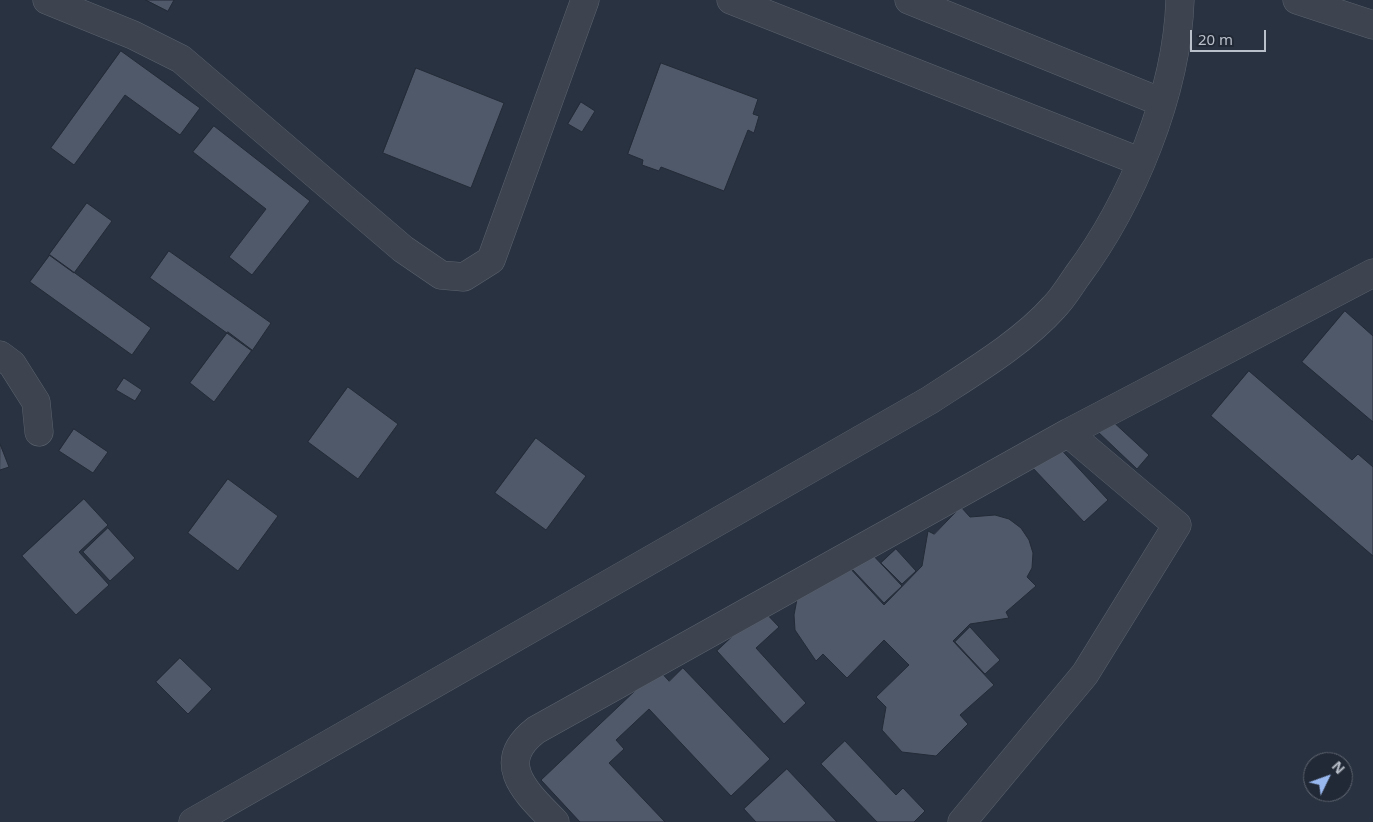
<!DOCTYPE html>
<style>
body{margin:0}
#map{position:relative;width:1373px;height:822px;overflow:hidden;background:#293240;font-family:"Noto Sans",sans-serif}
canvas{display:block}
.north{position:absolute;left:1303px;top:752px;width:50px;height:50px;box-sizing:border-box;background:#222936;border:1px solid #5f6571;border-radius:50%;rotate:48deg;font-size:14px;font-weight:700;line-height:20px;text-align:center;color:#bac0ca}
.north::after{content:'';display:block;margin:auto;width:18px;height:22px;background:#99b8f0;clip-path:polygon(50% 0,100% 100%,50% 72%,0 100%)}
.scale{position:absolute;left:1190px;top:30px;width:76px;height:22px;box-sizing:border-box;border:2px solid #bac0ca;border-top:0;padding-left:6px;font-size:15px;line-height:18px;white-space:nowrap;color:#bac0ca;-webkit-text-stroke:4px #222936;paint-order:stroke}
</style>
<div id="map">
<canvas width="1373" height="822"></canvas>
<div class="north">N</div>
<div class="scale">20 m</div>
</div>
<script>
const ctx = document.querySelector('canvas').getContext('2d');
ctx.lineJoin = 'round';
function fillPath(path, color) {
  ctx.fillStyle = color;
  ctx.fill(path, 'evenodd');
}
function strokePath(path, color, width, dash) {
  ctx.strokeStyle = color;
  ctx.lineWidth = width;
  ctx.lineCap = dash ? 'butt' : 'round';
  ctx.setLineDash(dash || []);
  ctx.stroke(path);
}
const building = new Path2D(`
 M146,0h28l-6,11z
 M121,51l79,57 -20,27 -55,-40 -51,70 -23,-17z
 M661,63l97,36 -5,15 6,2 -5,17 -6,-3 -24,61 -63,-24 -2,4 -17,-6 1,-5 -15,-6z
 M416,68l88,35 -33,85 -88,-35z
 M581,102l14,9 -13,21 -14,-8z
 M214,126l96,75 -58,74 -23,-18 37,-48 -73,-57z
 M87,203l25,18 -38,52 -25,-18z
 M169,251l102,72 -19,28 -102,-73z
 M50,255l101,73 -19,27 -102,-73z
 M1345,311l28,25v86l-71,-60z
 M228,332l24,18 -38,52 -24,-19z
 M1249,371l103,89 6,-6 15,13v89l-162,-140z
 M124,378l18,12 -7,11 -19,-11z
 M348,387l50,37 -40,55 -50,-37z
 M1109,418l40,37 -12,14 -40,-38z
 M74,429l34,23 -15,21 -34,-22z
 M536,438l50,38 -40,54 -51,-37z
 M1055,443l53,57 -24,22 -53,-56z
 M0,444l9,23 -9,3z
 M228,479l50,37 -40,55 -50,-38z
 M84,499l24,26 -29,27 30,33 -33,30 -54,-59z
 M961,507l9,10 25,-2 14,4 12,9 8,12 4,13 -1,15 -5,9 9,9 -30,26 3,6 -39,6 -17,17 41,44 -34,30 8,9 -32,32 -34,-4 -20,-22 4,-23 -10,-10 33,-32 -25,-25 -37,38 -24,-24 -7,7 -21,-31 -1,-15 3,-16 50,-34 37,40 38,-39 6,-35 6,3z
 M108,528l27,30 -25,23 -27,-29z
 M896,549l20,22 -14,13 -21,-21z
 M870,552l32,34 -18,17 -32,-34z
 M762,609l17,18 -23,21 50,55 -22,21 -67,-73z
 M970,627l30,33 -15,14 -30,-32z
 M180,658l32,31 -24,25 -32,-32z
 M683,668l87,91 -39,37 -82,-87 -33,31 8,9 -15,14 56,59h-85l-39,-42 117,-111 11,12z
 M845,741l51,54 7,-7 22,23 -11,11h-37l-56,-58z
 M787,769l50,53h-81l-12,-13z`);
fillPath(building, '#4f5969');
strokePath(building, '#242b38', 1);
const minor = new Path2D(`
 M47,0l86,35 48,24 222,190 38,26 23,2 27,-17 94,-260
 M731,0l410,162
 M909,0l252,102
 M1297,0l76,25
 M0,355l12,9 24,38 3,30
 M193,822l737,-422c41,-27 92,-57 124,-93 9,-9 16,-21 23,-31 55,-74 100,-183 103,-276
 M555,822c-27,-28 -63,-58 -19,-92l532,-297 305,-160
 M962,822l123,-148 92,-149 -109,-92`);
strokePath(minor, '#5b626e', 29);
strokePath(minor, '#3d4450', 28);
</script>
